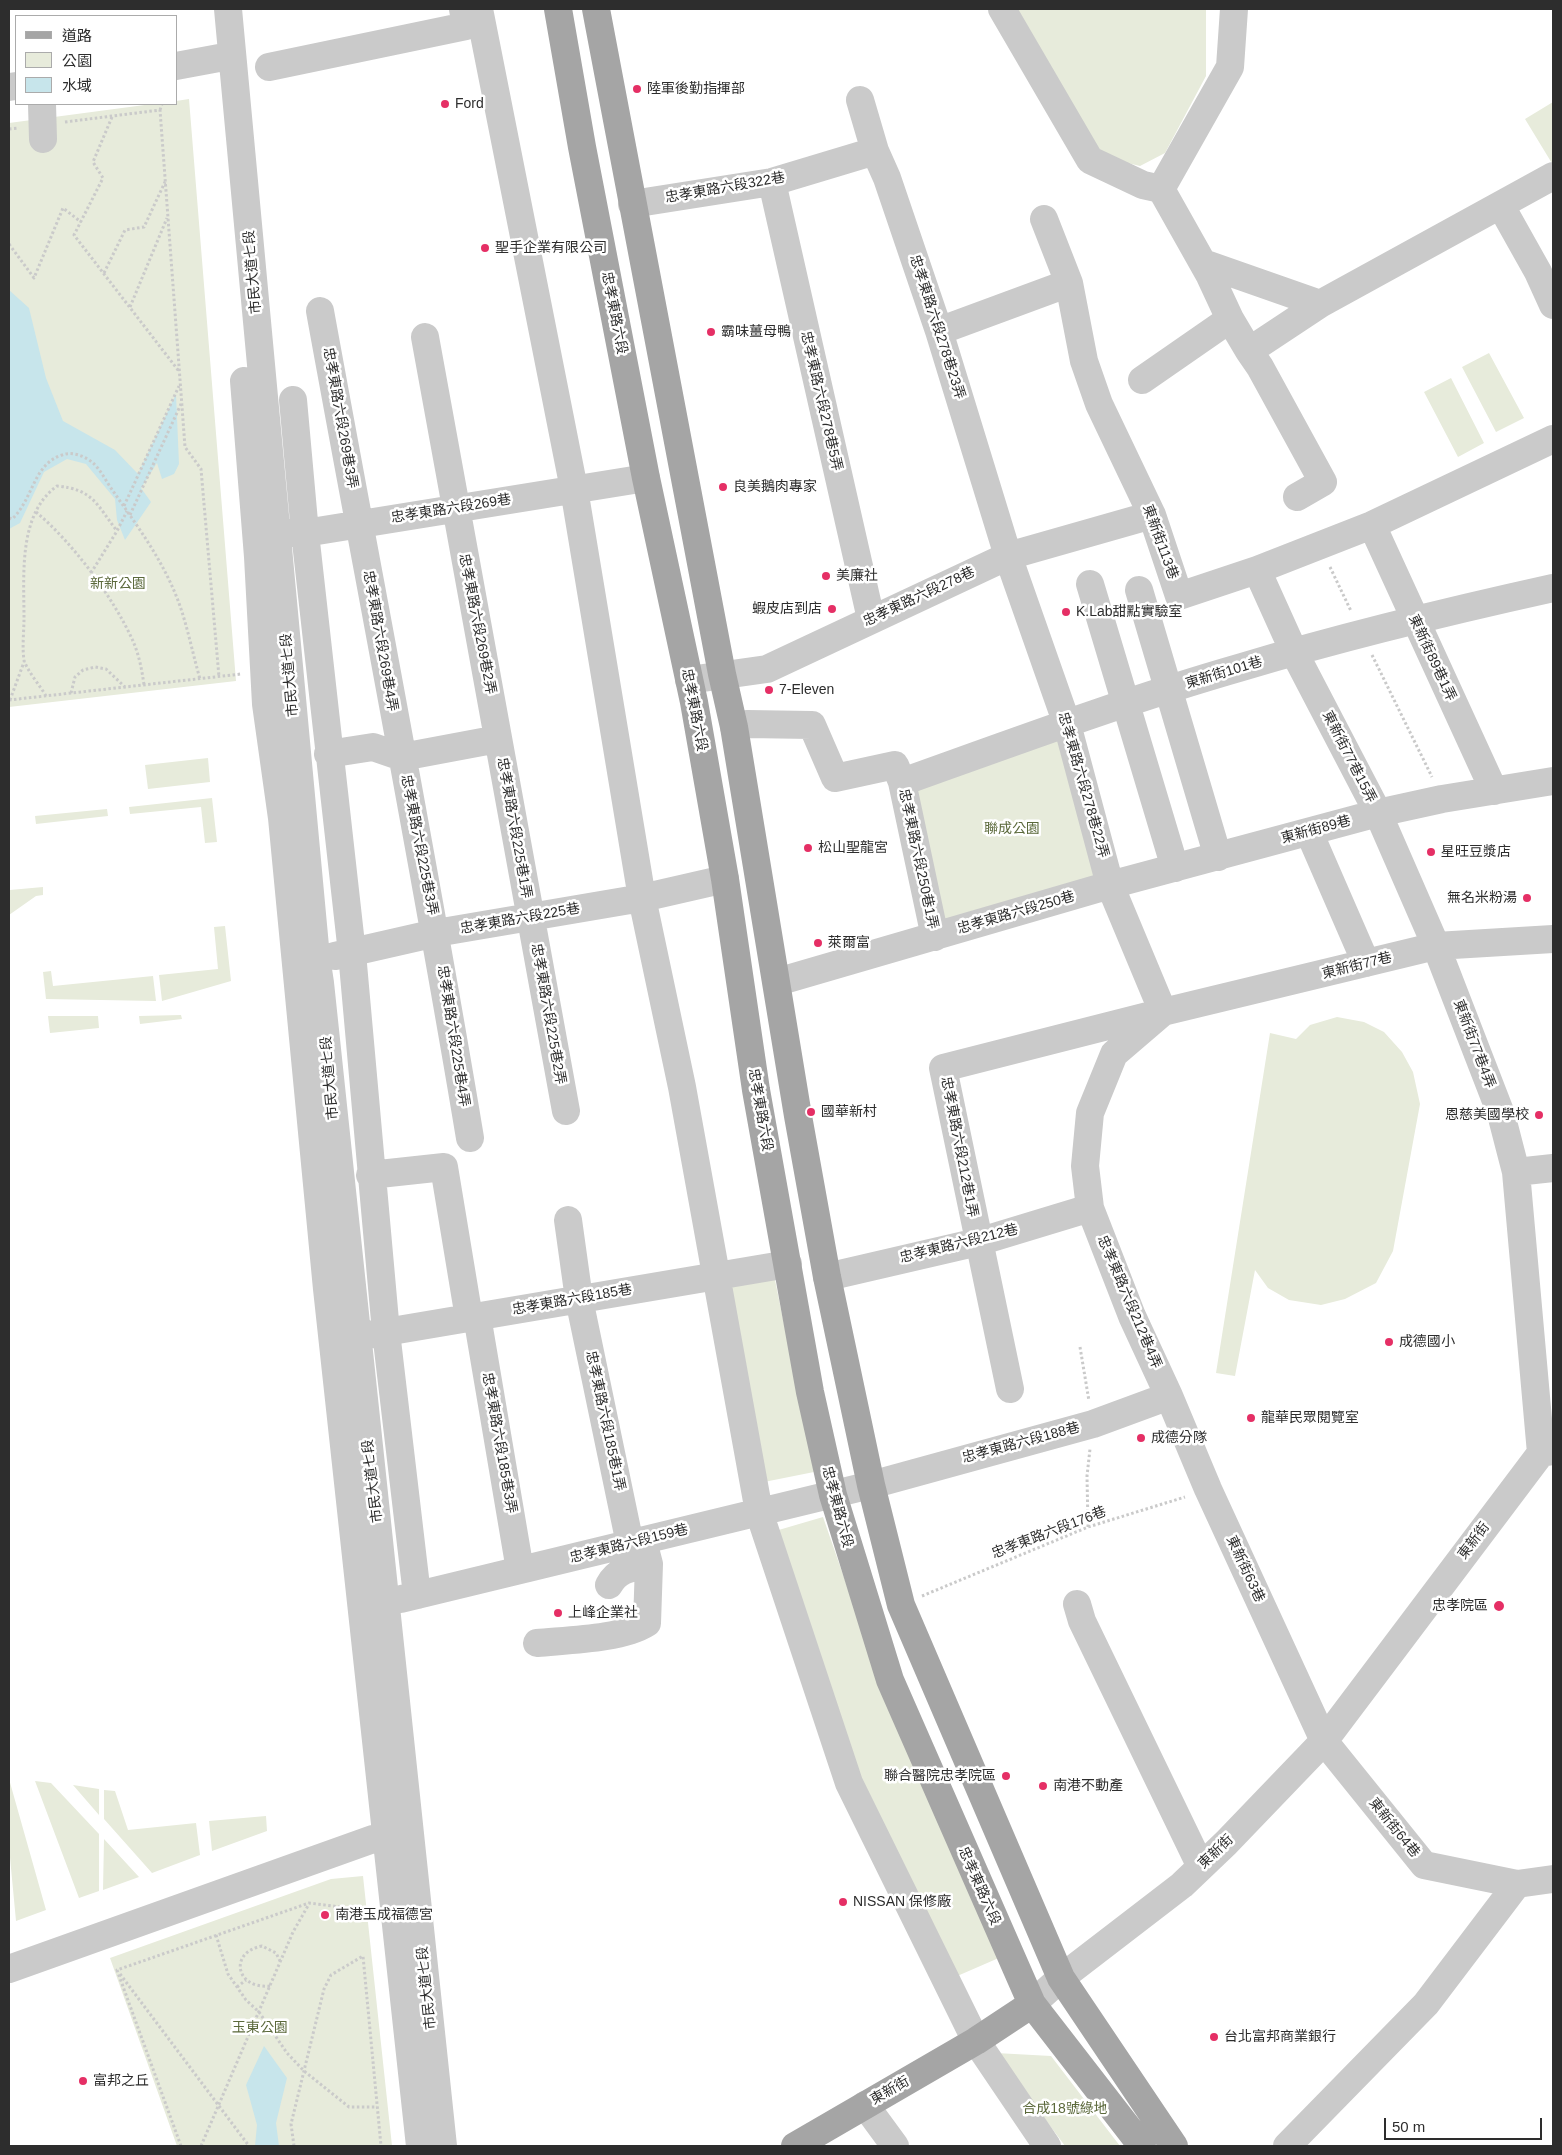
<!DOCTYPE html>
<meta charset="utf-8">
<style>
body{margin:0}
#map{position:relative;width:1562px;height:2155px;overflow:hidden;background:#fff;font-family:Arial,"Noto Sans TC",sans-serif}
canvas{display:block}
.frame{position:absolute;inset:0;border:10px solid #2d2d2d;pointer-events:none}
.legend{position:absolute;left:15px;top:15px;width:162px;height:90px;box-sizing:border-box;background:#fff;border:1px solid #ababab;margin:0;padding:6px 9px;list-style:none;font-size:15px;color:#2d2d2d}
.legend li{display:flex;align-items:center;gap:10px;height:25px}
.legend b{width:25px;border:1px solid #ababab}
.scale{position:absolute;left:1384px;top:2118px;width:158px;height:22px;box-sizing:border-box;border:2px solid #2d2d2d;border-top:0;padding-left:6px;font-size:15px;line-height:18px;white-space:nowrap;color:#2d2d2d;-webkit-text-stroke:4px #fff;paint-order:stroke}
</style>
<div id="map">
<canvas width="1562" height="2155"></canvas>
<div class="frame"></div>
<ul class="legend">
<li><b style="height:6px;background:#a5a5a5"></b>道路</li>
<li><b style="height:14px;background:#e7ebdb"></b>公園</li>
<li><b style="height:14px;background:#c7e5eb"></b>水域</li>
</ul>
<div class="scale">50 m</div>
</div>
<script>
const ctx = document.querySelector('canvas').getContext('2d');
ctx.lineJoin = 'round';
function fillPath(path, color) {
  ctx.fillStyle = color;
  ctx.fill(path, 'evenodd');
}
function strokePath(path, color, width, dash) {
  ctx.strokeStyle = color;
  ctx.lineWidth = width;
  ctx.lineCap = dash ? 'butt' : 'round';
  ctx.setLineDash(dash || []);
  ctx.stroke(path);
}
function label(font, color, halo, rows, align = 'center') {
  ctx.font = font + ' Arial,"Noto Sans TC",sans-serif';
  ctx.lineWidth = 5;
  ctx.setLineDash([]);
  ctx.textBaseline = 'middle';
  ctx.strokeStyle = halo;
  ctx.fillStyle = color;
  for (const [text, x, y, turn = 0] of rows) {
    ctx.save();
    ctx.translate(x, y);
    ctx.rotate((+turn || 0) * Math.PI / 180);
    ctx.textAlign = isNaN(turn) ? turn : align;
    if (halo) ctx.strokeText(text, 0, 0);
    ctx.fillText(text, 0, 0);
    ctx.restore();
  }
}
fillPath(new Path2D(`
 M1011,9h195v67l-41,77 -25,13 -41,-10z
 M189,99l47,582 -227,26v-584l143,-19h24v-3z
 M1553,102v63l-28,-46z
 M1489,353l35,65 -28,14 -34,-65z
 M1451,378l33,65 -26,14 -34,-65z
 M1062,738l44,140 -167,43 -28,-134z
 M208,758l2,24 -62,7 -3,-24z
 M212,798l5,44 -12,1 -4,-36 -71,7 -1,-7z
 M107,809l1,7 -72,8 -1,-8z
 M9,877l1,13 33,-3v8l-7,1 -27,19z
 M225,926l6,55 -69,20 -3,-26 59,-6 -4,-42z
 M51,971l2,15 100,-10 3,25 -110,-2 -3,-27z
 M181,1015l1,4 -42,5 -1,-8z
 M48,1016h50l1,12 -49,5z
 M1337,1017l27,5 20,10 18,20 11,20 7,32 -27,147 -17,32 -31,16 -24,6 -32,-5 -21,-12 -13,-18 -20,106 -19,-3 54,-340 26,6 14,-14z
 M774,1275l40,197 -55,11 -42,-199z
 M823,1517l58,167 120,273 -46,20 -91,-181 -99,-262z
 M9,1779l37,131 -30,11 -7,-74z
 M35,1781l16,2 48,51v57l-20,7z
 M73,1785l26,4v26z
 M104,1790l11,1 13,39 68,-7 4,32 -48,18 -48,-54z
 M266,1816l1,15 -55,20 -3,-30z
 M104,1839l35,38 -36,13z
 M363,1876l29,270h-215l-67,-188 221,-79z
 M996,2053l55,3 69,90h-55z`), '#e7ebdb');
fillPath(new Path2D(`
 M9,290l20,18 17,70 17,43 52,29 23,24 38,-80 3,70 -5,10 -12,5 -5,-16 -16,25 10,14 -26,38 -8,-20 -2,-21 -29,-35 -19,-5 -23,13 -24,51 -11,6z
 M264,2046l23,32 -11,45 3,23h-24l2,-21 -11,-40z`), '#c7e5eb');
strokePath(new Path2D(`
 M160,110l2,-6
 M112,117l-19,45 10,16 -29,57 104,135
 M65,122l95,-12 25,337 16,22 18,208
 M9,129l10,-1
 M9,244l25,34 29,-70 18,14
 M104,273l21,-43 19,-3 21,-45
 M130,307l37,-89
 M124,506l55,-120
 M36,512c37,31 77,85 97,129 6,14 9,29 11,44
 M9,518l3,1c21,-19 21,-55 50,-64 10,-4 23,1 31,8 8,7 14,20 20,28 25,36 52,72 67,115 8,23 13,49 20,73
 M1330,567l21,44
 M91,573l26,-42 10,-20
 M1372,655l60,122
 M71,693l4,-16 8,-7 12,-3 11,2 19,18
 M46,696c-5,-9 -20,-27 -22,-36 -2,-13 0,-29 0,-42 0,-43 -6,-104 33,-132 36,3 40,19 60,45
 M9,700l232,-26
 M10,700l14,-38
 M1080,1347l9,54
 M1088,1527l-1,-51 3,-27
 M922,1596l166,-69 97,-30
 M216,1935l12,39 18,26 13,12 28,41 17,18 45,36h28
 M120,1974l129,172
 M270,1986c-35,3 -41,-34 -8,-40l14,7 4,8
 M237,1987l9,-7
 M181,2146l-64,-176 192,-67 63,8
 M201,2146l92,-214 16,-28
 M294,2146l-3,-22 33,-135 7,-14 32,-19 18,190`), '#cacaca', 3, [2.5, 2.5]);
strokePath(new Path2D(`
 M228,9l88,948 4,26c40,388 83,775 123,1163
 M479,9l95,480 68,409 40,189 77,425 90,271 127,258 71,105
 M1002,9l88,151 53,25 18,4 69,-122 4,-58
 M176,66l43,-8
 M269,67l197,-41 -3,-17
 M9,87l7,-1
 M860,100l15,51 12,27 52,153 69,225 59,168 43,161 53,127
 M42,104l1,35
 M772,182l99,437
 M1161,189l49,87 20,43 19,32 71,-47 233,-128
 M632,204l140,-22 103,-31
 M1501,206l37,66 15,33
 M1044,219l25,64 15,78 15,43 53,111 27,81 78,-26 115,-45 181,-86
 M1203,263l117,41
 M320,311c50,275 104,550 150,827
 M939,331l130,-48
 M425,337l141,774
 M1249,351l11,16 63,115 -26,15
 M1142,380l88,-61
 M244,381l14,176 8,147 16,114 45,471 93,857
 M293,400l12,133 47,420 34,379 31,263
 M1372,525l122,266
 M287,533h18l341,-55
 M1257,570l37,82 84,161 58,133 65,168 15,58 25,281
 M1090,584l85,284
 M1139,590l79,267
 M689,680l78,-11 241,-113 144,-41
 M734,727l13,-3 65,1 23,53 60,-13 7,17 33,155
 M328,754l45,-7 29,10 96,-18
 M902,782c112,-40 225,-82 340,-115 103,-31 207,-56 311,-79
 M1309,832l57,131
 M335,956l101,-23 206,-35 83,-19
 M777,982l333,-97 268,-72 64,-14 111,-18
 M1163,1012l-49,42 -24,59 -5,53 5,42 42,108 37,80 39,93 116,252 100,124 93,19 36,-5
 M1516,1172l37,-4
 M370,1175l74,-8 25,151
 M568,1220l11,79 51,245
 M827,1277l151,-35 112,-34
 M477,1316l43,254
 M368,1335l420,-71
 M1010,1389l-67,-321 220,-56 273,-66 117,-7
 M609,1585c9,-16 22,-17 40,-21
 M401,1599l470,-114 222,-61 76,-28
 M1077,1604l5,17 119,246
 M537,1643c30,-3 85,-4 110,-20l2,-59 -6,-23
 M9,1969l364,-130 14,-3
 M1032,2004l29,-26 121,-93 44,-42 98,-102 217,-288 12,-2
 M865,2105l30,41
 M1287,2146l139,-142 91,-120`), '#cacaca', 28);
strokePath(new Path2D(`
 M558,9l24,138 64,331 48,224 31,177 31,211 54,302 23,103 57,185 142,324 110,142
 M596,9l126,665 12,53 64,389 29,161 44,208 30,120 160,373 113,168
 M795,2146l181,-105 56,-37`), '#a5a5a5', 28);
strokePath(new Path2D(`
 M130,515l51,-111`), '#cacaca', 3, [2.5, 2.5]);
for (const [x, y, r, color] of [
 [637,89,5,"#e52f65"],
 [445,104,5,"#e52f65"],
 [485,248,5,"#e52f65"],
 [711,332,5,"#e52f65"],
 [723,487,5,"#e52f65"],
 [826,576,5,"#e52f65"],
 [832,609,5,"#e52f65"],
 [1066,612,5,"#e52f65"],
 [769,690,5,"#e52f65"],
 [808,848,5,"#e52f65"],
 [1431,852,5,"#e52f65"],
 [1527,898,5,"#e52f65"],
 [818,943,5,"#e52f65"],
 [811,1112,5,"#e52f65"],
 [1539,1115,5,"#e52f65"],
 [1389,1342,5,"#e52f65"],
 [1251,1418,5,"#e52f65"],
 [1141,1438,5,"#e52f65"],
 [1499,1606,6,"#e52f65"],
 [558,1613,5,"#e52f65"],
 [1006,1776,5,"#e52f65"],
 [1043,1786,5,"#e52f65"],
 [843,1902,5,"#e52f65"],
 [325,1915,5,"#e52f65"],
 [1214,2037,5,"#e52f65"],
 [83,2081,5,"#e52f65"]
]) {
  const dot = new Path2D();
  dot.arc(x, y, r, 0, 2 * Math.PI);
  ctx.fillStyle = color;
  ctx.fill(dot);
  strokePath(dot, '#fff', 2);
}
label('14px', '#2d2d2d', '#fff', [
 ["陸軍後勤指揮部",647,89],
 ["Ford",455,104],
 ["聖手企業有限公司",495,248],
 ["霸味薑母鴨",721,332],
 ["良美鵝肉專家",733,487],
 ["美廉社",836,576],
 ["蝦皮店到店",822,609,"right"],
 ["K.Lab甜點實驗室",1076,612],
 ["7-Eleven",779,690],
 ["松山聖龍宮",818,848],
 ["星旺豆漿店",1441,852],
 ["無名米粉湯",1517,898,"right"],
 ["萊爾富",828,943],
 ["國華新村",821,1112],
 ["恩慈美國學校",1529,1115,"right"],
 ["成德國小",1399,1342],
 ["龍華民眾閱覽室",1261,1418],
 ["成德分隊",1151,1438],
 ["忠孝院區",1488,1606,"right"],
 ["上峰企業社",568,1613],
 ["聯合醫院忠孝院區",996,1776,"right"],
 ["南港不動產",1053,1786],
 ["NISSAN 保修廠",853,1902],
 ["南港玉成福德宮",335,1915],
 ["台北富邦商業銀行",1224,2037],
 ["富邦之丘",93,2081]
], 'left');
label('14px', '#2d2d2d', '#fff', [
 ["忠孝東路六段322巷",725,188,-10],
 ["市民大道七段",253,272,-95],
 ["忠孝東路六段",614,313,79],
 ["忠孝東路六段278巷23弄",937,327,72],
 ["忠孝東路六段278巷5弄",821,401,77],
 ["忠孝東路六段269巷3弄",340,418,80],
 ["忠孝東路六段269巷",451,509,-9],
 ["東新街113巷",1160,542,70],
 ["忠孝東路六段278巷",919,597,-25],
 ["忠孝東路六段269巷2弄",477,624,79],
 ["忠孝東路六段269巷4弄",380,641,80],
 ["東新街89巷1弄",1432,658,65],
 ["東新街101巷",1224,673,-17],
 ["市民大道七段",290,675,-95],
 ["忠孝東路六段",694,710,79],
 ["東新街77巷15弄",1349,757,63],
 ["忠孝東路六段278巷22弄",1083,785,74],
 ["忠孝東路六段225巷1弄",514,828,80],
 ["東新街89巷",1316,830,-15],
 ["忠孝東路六段225巷3弄",419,845,79],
 ["忠孝東路六段250巷1弄",918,859,78],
 ["忠孝東路六段250巷",1016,913,-16],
 ["忠孝東路六段225巷",520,919,-10],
 ["東新街77巷",1357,966,-14],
 ["忠孝東路六段225巷2弄",548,1014,80],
 ["忠孝東路六段225巷4弄",453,1036,81],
 ["東新街77巷4弄",1474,1044,69],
 ["市民大道七段",330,1078,-95],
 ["忠孝東路六段",760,1110,80],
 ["忠孝東路六段212巷1弄",959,1147,79],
 ["忠孝東路六段212巷",959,1244,-14],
 ["忠孝東路六段185巷",572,1300,-10],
 ["忠孝東路六段212巷4弄",1129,1302,67],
 ["忠孝東路六段185巷1弄",605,1421,78],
 ["忠孝東路六段185巷3弄",499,1443,80],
 ["忠孝東路六段188巷",1021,1443,-15],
 ["市民大道七段",373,1481,-97],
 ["忠孝東路六段",837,1507,75],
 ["忠孝東路六段176巷",1049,1533,-21],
 ["東新街",1474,1541,-53],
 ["忠孝東路六段159巷",629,1544,-14],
 ["東新街63巷",1245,1569,65],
 ["東新街64巷",1394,1828,51],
 ["東新街",1216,1852,-44],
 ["忠孝東路六段",979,1886,66],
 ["市民大道七段",427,1988,-96],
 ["東新街",890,2091,-30]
]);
label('14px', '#5b693b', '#fff', [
 ["新新公園",118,584],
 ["聯成公園",1012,829],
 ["玉東公園",260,2028],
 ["合成18號綠地",1065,2109]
]);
</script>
